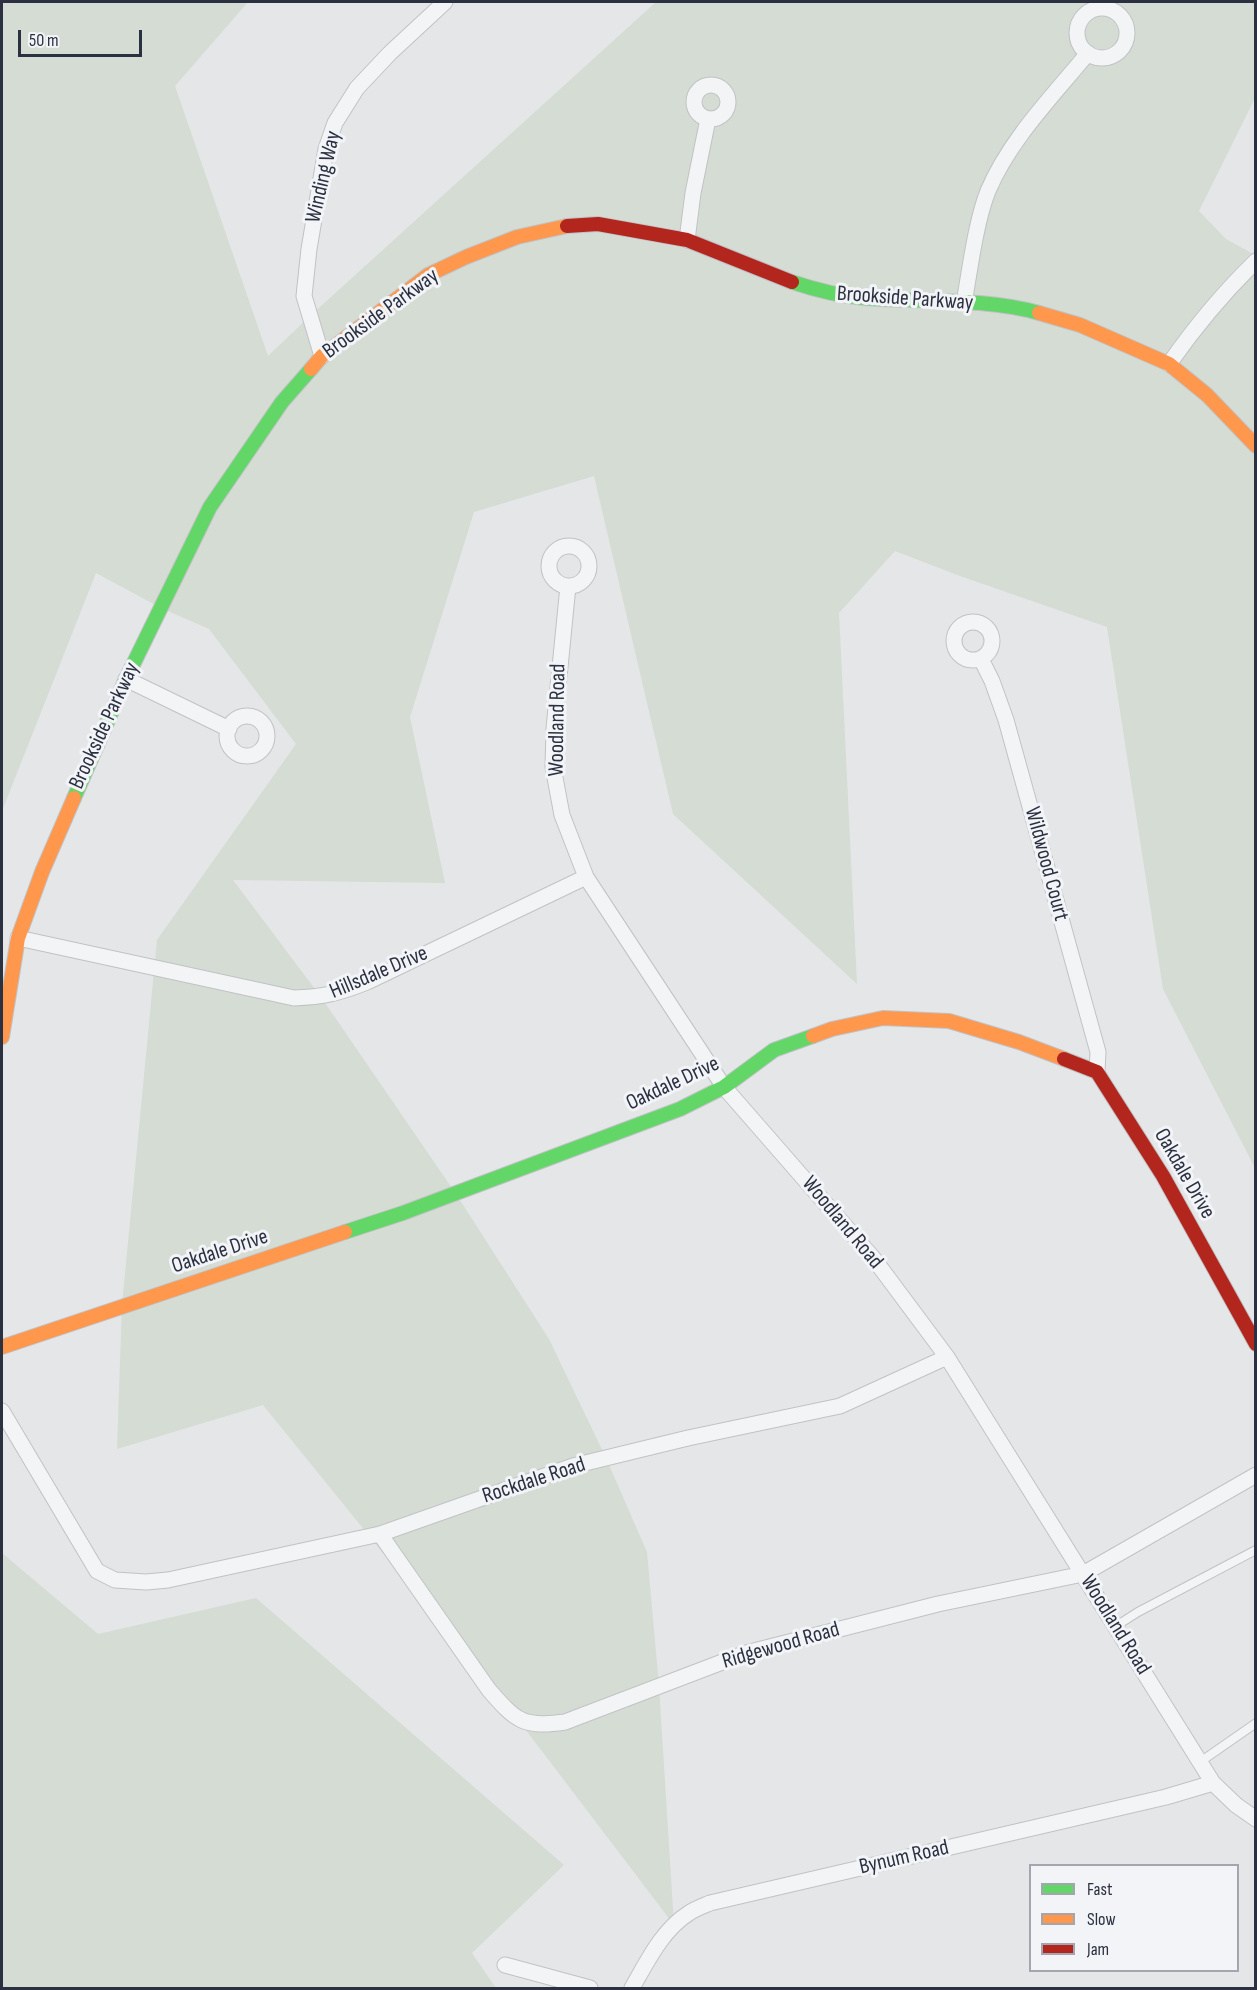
<!DOCTYPE html>
<style>
body{margin:0}
#map{position:relative;width:1257px;height:1990px;overflow:hidden;background:#e4e6e8;font-family:"Sofia Sans Condensed",sans-serif}
canvas{display:block}
.frame{position:absolute;inset:0;border:3px solid #2c3141;pointer-events:none}
.legend{position:absolute;left:1029px;top:1864px;width:210px;height:108px;box-sizing:border-box;background:#f2f4f7;border:2px solid #a3a6ae;margin:0;padding:8px 10px;list-style:none;font-size:18px;color:#2c3141}
.legend li{display:flex;align-items:center;gap:12px;height:30px}
.legend b{width:30px;border:2px solid #a3a6ae}
.scale{position:absolute;left:18px;top:30px;width:124px;height:27px;box-sizing:border-box;border:3px solid #2c3141;border-top:0;padding-left:8px;font-size:18px;line-height:21px;white-space:nowrap;color:#2c3141;-webkit-text-stroke:4px #f2f4f7;paint-order:stroke}
</style>
<div id="map">
<canvas width="1257" height="1990"></canvas>
<div class="frame"></div>
<ul class="legend">
<li><b style="height:8px;background:#63d668"></b>Fast</li>
<li><b style="height:8px;background:#ff974d"></b>Slow</li>
<li><b style="height:8px;background:#b3261e"></b>Jam</li>
</ul>
<div class="scale">50 m</div>
</div>
<script>
const ctx = document.querySelector('canvas').getContext('2d');
ctx.lineJoin = 'round';
function fillPath(path, color) {
  ctx.fillStyle = color;
  ctx.fill(path, 'evenodd');
}
function strokePath(path, color, width, dash) {
  ctx.strokeStyle = color;
  ctx.lineWidth = width;
  ctx.lineCap = dash ? 'butt' : 'round';
  ctx.setLineDash(dash || []);
  ctx.stroke(path);
}
function label(font, color, halo, rows, align = 'center') {
  ctx.font = font + ' "Sofia Sans Condensed",sans-serif';
  ctx.lineWidth = 6;
  ctx.setLineDash([]);
  ctx.textBaseline = 'middle';
  ctx.strokeStyle = halo;
  ctx.fillStyle = color;
  for (const [text, x, y, turn = 0] of rows) {
    ctx.save();
    ctx.translate(x, y);
    ctx.rotate((+turn || 0) * Math.PI / 180);
    ctx.textAlign = isNaN(turn) ? turn : align;
    if (halo) ctx.strokeText(text, 0, 0);
    ctx.fillText(text, 0, 0);
    ctx.restore();
  }
}
fillPath(new Path2D(`
 M2,2h246l-73,84 93,270 42,-40 346,-314h599v96l-56,113 27,28 29,16v913l-92,-179 -56,-362 -147,-51 -65,-25 -56,62 18,371 -184,-170 -79,-338 -120,36 -64,205 35,166 -212,-3 88,117 135,197 93,145 57,119 41,94 12,134 15,239 -158,-208 -253,-312 -146,44 5,-144 35,-365 139,-196 -87,-115 -48,-21 -65,-35 -94,238z
 M2,1553l96,81 158,-36 308,267 -92,88 24,35h-494z`), '#d4dcd4');
const lane = new Path2D(`
 M1116,1626l22,-14 118,-62
 M1200,1762l56,-39`);
const street = new Path2D(`
 M1077 33a25 25 0 1 1 50 0a25 25 0 1 1-50 0Z
 M694 102a17 17 0 1 1 34 0a17 17 0 1 1-34 0Z
 M687,240l6,-47 15,-74
 M964,303c6,-34 12,-82 24,-112 22,-52 65,-95 100,-138
 M322,356l-18,-60 5,-47 17,-100 9,-26 22,-35 33,-35 55,-51
 M1169,364c26,-37 54,-71 87,-103
 M549 566a20 20 0 1 1 40 0a20 20 0 1 1-40 0Z
 M568,586l-14,142 -1,39 9,48 24,62 138,210 150,172 73,98 266,426 23,22 20,14
 M954 641a19 19 0 1 1 38 0a19 19 0 1 1-38 0Z
 M981,659l11,22 14,39 92,332 -1,20
 M126,679l103,50
 M227 736a20 20 0 1 1 40 0a20 20 0 1 1-40 0Z
 M18,938l276,60c29,-1 46,-5 73,-16l219,-105
 M2,1411l95,160 18,9 31,2 22,-2 212,-46 193,-68 115,-28 152,-32 107,-49
 M380,1534l109,156c27,31 34,38 76,32l181,-69 192,-49 145,-30 173,-99
 M505,1965l85,23
 M632,1988c15,-26 30,-58 57,-75 6,-4 14,-7 21,-10l456,-106 47,-14`);
const fast = new Path2D(`
 M792,282c24,8 47,14 72,16 56,4 122,0 175,15
 M74,798l52,-119 84,-172 72,-105 29,-33
 M345,1232l58,-19 277,-104 44,-22 50,-37 39,-14`);
const slow = new Path2D(`
 M1039,313l41,12 89,39 38,31 49,51
 M311,369l11,-13 106,-81 38,-18 51,-20 50,-11
 M813,1036l19,-7 51,-11 66,3 70,21 45,17
 M2,1037l16,-99 24,-66 32,-74
 M2,1347l343,-115`);
const jam = new Path2D(`
 M567,226l31,-2 89,16 105,42
 M1064,1059l33,13 66,104 93,168`);
strokePath(lane, '#c1c2c5', 10);
strokePath(street, '#c1c2c5', 17);
strokePath(fast, '#c1c2c5', 16);
strokePath(slow, '#c1c2c5', 16);
strokePath(jam, '#c1c2c5', 16);
strokePath(lane, '#f3f4f5', 8);
strokePath(street, '#f3f4f5', 15);
strokePath(fast, '#63d668', 14);
strokePath(slow, '#ff974d', 14);
strokePath(jam, '#b3261e', 14);
label('22px', '#2c3141', '#f2f4f7', [
 ["Winding Way",324,177,-77],
 ["Brookside Parkway",905,299,4],
 ["Brookside Parkway",381,314,-36],
 ["Woodland Road",558,720,-89],
 ["Brookside Parkway",105,726,-65],
 ["Wildwood Court",1046,864,75],
 ["Hillsdale Drive",379,973,-23],
 ["Oakdale Drive",673,1084,-25],
 ["Oakdale Drive",1184,1174,60],
 ["Woodland Road",842,1223,50],
 ["Oakdale Drive",220,1252,-18],
 ["Rockdale Road",534,1481,-18],
 ["Woodland Road",1115,1625,58],
 ["Ridgewood Road",781,1646,-16],
 ["Bynum Road",904,1858,-13]
]);
</script>
